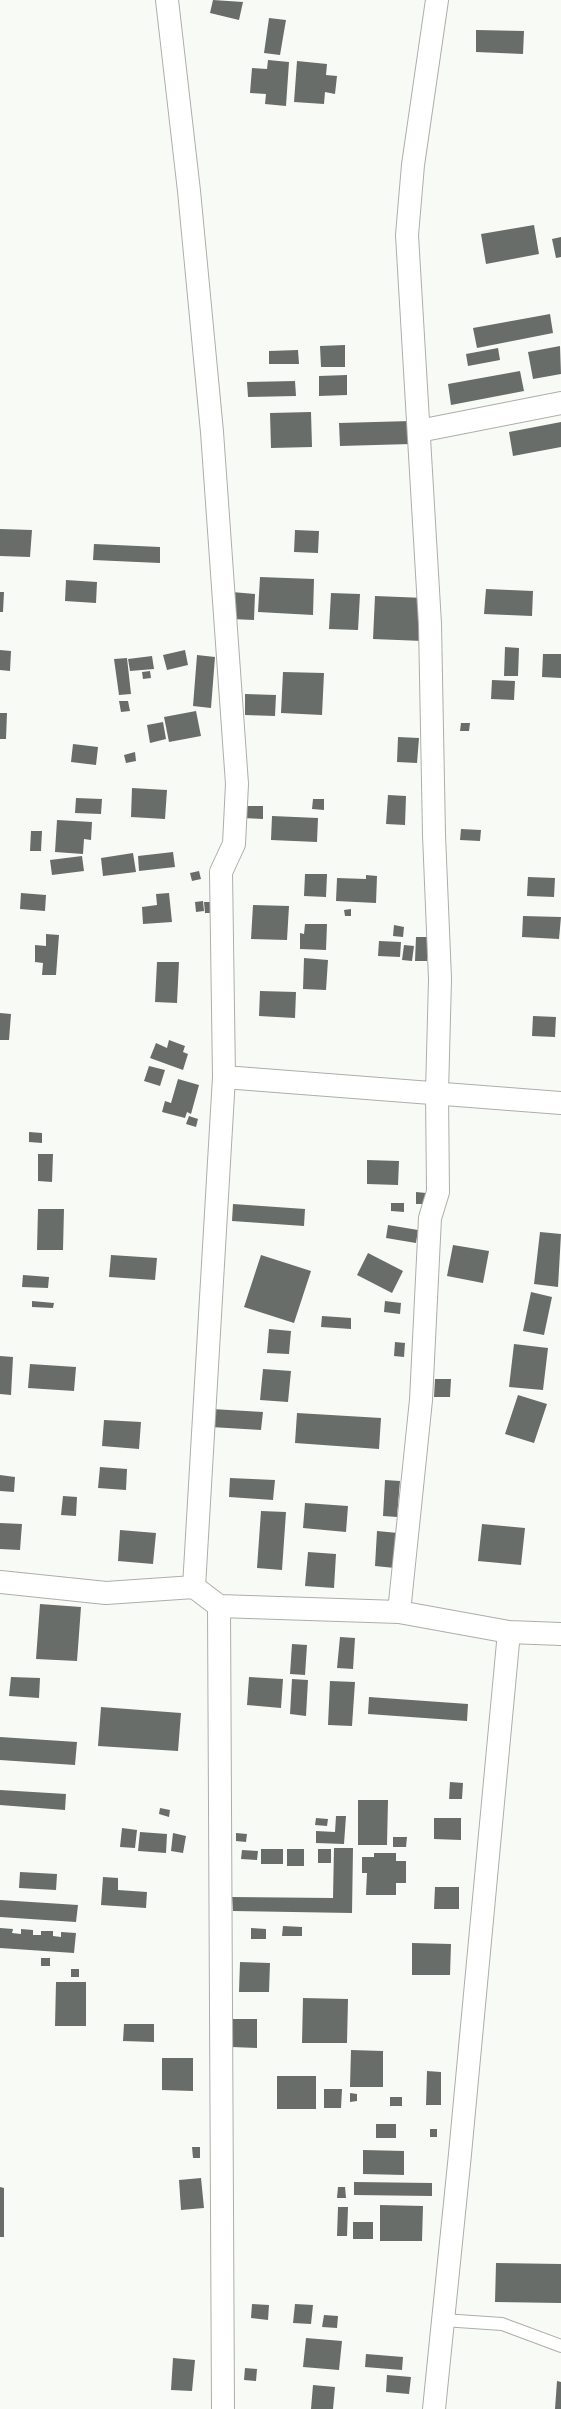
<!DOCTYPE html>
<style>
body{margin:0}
canvas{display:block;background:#f8faf5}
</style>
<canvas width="561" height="2409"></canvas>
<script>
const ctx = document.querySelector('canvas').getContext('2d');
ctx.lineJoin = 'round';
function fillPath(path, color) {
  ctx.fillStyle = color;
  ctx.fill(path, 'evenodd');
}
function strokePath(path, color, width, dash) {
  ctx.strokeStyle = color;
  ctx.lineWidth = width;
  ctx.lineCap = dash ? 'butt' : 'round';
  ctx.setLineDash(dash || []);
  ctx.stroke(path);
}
fillPath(new Path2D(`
 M213,0l30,2 -4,18 -29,-7z
 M269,18l17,2 -6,35 -16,-2z
 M476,30l48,1 -1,23 -47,-2z
 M268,60l21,2 -3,44 -21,-2 1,-10 -16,-1 2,-25 15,1z
 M297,61l30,3 -1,11 11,1 -2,18 -10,-2 -1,12 -30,-2z
 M534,225l5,29 -53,10 -5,-30z
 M561,237v20l-5,1 -4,-19z
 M550,314l3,19 -76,15 -4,-20z
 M345,345v22h-24l-1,-21z
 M560,346l1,28 -28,5 -5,-27z
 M498,348l2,12 -32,6 -2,-12z
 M298,350l1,14h-30v-13z
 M520,371l4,20 -73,14 -3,-21z
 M347,375v20l-28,1v-20z
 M295,381l1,15 -48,1 -1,-15z
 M311,412l1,35 -41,1 -1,-35z
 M411,421v23l-71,2 -1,-23z
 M561,422v25l-48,9 -4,-24z
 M0,529l32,1 -2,27 -30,-1z
 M295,530l24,1 -1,22 -24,-1z
 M94,544l66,3v16l-67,-3z
 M260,577l54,2 -1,36 -55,-3z
 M66,580l31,2 -1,21 -31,-2z
 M486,589l47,2 -1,25 -48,-2z
 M0,592h4l-1,20h-3z
 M232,592l23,2 -1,26 -23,-1z
 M331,593l29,1 -2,36 -29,-1z
 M375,596l50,2 -2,43 -50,-2z
 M505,647l14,1 -1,28h-14z
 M0,650l11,1 -1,20 -10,-1z
 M185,650l3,15 -21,5 -4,-15z
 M543,654h18v24l-19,-1z
 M197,655l18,2 -4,51 -18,-2z
 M152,656l2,13 -24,2 -2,-12z
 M127,658l4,36 -12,1 -5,-36z
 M150,671l1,7 -8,1 -1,-7z
 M283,672l41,1 -2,42 -41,-2z
 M492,680l23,1 -1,19 -23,-1z
 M245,694l31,1 -1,21 -30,-1z
 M119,701h9l2,10 -9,1z
 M196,711l5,25 -32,6 -5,-25z
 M0,713h7l-1,26h-6z
 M163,722l3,17 -16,4 -3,-18z
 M461,723h9l-1,8h-9z
 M398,737l21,1 -2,25 -20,-1z
 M73,744l25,3 -2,18 -25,-3z
 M135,752l1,9 -10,2 -2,-8z
 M132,788l35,2 -2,29 -34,-2z
 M388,795l18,1 -1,29 -19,-1z
 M76,798l26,1 -1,15 -26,-1z
 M313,799h11v11l-12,-1z
 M244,806h19v13l-20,-1z
 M272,816l46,2 -1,24 -46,-2z
 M57,820l35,2 -1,18 -7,-1 -1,15 -28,-2z
 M461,829l20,1 -1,11 -20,-1z
 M31,831h11l-1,20h-11z
 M173,852l2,15 -36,4 -1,-15z
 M133,853l3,19 -33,4 -2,-18z
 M82,856l2,15 -32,4 -2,-15z
 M199,871l2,8 -9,2 -2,-8z
 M305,874h22l-1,23 -22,-1z
 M366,875l11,1 -1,27 -40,-2 1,-23 29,1z
 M528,877l27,1 -1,19 -27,-1z
 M21,893l25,2 -1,16 -25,-2z
 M169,893l3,29 -29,2 -1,-17 15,-2 -1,-11z
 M203,901l1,10 -8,1 -1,-10z
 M204,902h6v11h-5z
 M253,905l36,1 -2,34 -36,-1z
 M351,909v7h-6l-1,-6z
 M523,916l38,1 -2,22 -37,-2z
 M305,924h22l-1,26 -26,-1v-16l4,1z
 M394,925l10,2 -1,10 -10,-1z
 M46,934l13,1 -3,40h-14l1,-12 -8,-1v-17l11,1z
 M416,937h12l-1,24h-12z
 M379,941l22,1 -1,15 -22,-1z
 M404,945l10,1 -2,15 -10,-1z
 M304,958l24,2 -2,30 -23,-1z
 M157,962h22l-2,41 -22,-1z
 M260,991l36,1 -1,26 -36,-2z
 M0,1013l11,1 -2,26h-9z
 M533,1016l23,1 -1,20 -23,-1z
 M169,1040l16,6 -2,6 5,2 -5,16 -33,-12 6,-15 11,5z
 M149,1066l16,4 -5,16 -16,-5z
 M178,1079l21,6 -8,29 -4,-2 -2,6 -23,-6 3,-11 6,2z
 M189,1116l9,3 -2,8 -10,-3z
 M29,1132l13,1v10l-13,-1z
 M38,1154h15l-1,28 -14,-1z
 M367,1160l32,1 -1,24 -31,-1z
 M416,1192l10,1v11h-10z
 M391,1203h13v9l-13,-1z
 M233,1204l72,5 -1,17 -72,-5z
 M38,1209h26l-1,41h-26z
 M388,1225l30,5 -2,13 -30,-5z
 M540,1232l21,2 -3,53 -24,-3z
 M453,1245l36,6 -6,32 -36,-7z
 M368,1253l35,18 -11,22 -35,-18z
 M111,1255l46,3 -2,22 -46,-3z
 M261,1255l50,16 -17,52 -50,-16z
 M23,1275l26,2 -1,11 -26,-1z
 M531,1292l21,5 -8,38 -21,-4z
 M32,1301l22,2 -1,5 -21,-1z
 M385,1301l16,2 -1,11 -16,-2z
 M322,1316l29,2v11l-30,-2z
 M269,1329l22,2 -2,23 -22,-1z
 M395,1342l10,1 -1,14 -10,-1z
 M514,1344l34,4 -5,42 -34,-3z
 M0,1356l13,1 -2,38 -11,-1z
 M30,1364l46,3 -2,24 -46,-3z
 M263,1369l28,2 -3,31 -28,-2z
 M435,1379h16l-1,18h-16z
 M518,1395l29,9 -13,39 -29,-9z
 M212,1409l51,3 -2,18 -50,-3z
 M297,1413l84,5 -2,31 -84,-6z
 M104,1420l37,2 -2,27 -37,-3z
 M100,1467l27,2 -1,21 -28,-2z
 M0,1475l15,2 -1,15 -14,-1z
 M230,1478l45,2 -2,20 -44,-3z
 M385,1480l15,1 -3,36 -14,-1z
 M63,1496l14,1 -1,19 -15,-1z
 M305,1503l43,3 -2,26 -43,-4z
 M261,1511l25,1 -4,58 -25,-2z
 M0,1523l22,1 -2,26 -20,-1z
 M482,1524l43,4 -4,37 -43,-4z
 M120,1530l36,3 -3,31 -35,-3z
 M377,1531l21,2 -3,35 -20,-2z
 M308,1552l28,2 -2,34 -29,-2z
 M40,1604l41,3 -4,54 -41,-2z
 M340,1637l15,1 -2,31 -16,-1z
 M292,1644l15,1 -2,30 -15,-1z
 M11,1677l29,1 -1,20 -30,-2z
 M249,1677l34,2 -2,29 -34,-3z
 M292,1679l16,1 -2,36 -16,-2z
 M330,1681l25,1 -3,44 -24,-1z
 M369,1697l99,7 -1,17 -99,-7z
 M101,1707l80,6 -3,38 -80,-5z
 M0,1737l77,5 -2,23 -75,-5z
 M450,1782l13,1 -1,16h-13z
 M0,1790l66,4 -1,16 -65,-5z
 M358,1800h30l-1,45h-29z
 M160,1808l10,2 -1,7 -10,-3z
 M336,1816h10l-2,28 -28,-1v-12l19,1z
 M316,1818l12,1 -1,7 -12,-1z
 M434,1818h27v22l-27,-1z
 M122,1828l15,2 -2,18 -15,-1z
 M140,1832l27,2 -1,19 -28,-2z
 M173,1833l13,3 -3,17 -12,-2z
 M236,1833l11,1 -1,8 -10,-1z
 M393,1837h14l-1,10h-13z
 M334,1848h19l-1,65 -119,-2 -1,-14 101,1z
 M261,1849h22v15h-22z
 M287,1849h17v17h-17z
 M318,1849h13v14h-13z
 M242,1850l16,1 -1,9 -16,-1z
 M374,1853h22v8h10v22h-10v12h-30l1,-22h-5v-16h12z
 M20,1872l37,2 -1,16 -37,-2z
 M103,1877l15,1v12l29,2 -1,16 -45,-3z
 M435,1887h24v22h-25z
 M0,1900l78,5 -2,17 -76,-5z
 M283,1926l19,1v9h-20z
 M0,1928l13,1 -1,4 9,1v-5l12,1v5h8v-4h12v5l8,1v-5l15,1 -2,20 -74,-5z
 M251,1928l15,1v10h-15z
 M412,1943l39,1 -1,31h-38z
 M41,1958h9v8h-9z
 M240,1962l30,1 -1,29h-30z
 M71,1969h8v8h-8z
 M56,1982h30v44h-31z
 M303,1998l45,1 -1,44h-45z
 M232,2019h25v29l-25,-1z
 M124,2024h30v18l-31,-1z
 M351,2050l32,1v36h-33z
 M162,2058h31v33l-31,-1z
 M427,2071l14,1v33h-15z
 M277,2076h39v33h-39z
 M324,2089h18l-1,19h-17z
 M350,2093l7,1v7l-7,1z
 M390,2097h12v9h-12z
 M376,2124h20v14h-20z
 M430,2129h7v8h-7z
 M192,2147h8v11h-7z
 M363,2150l41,1v24l-41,-1z
 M201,2178l3,30 -23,2 -2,-30z
 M354,2182l78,1v13l-78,-1z
 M0,2187l4,1v49h-4z
 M338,2187h7l1,11h-9z
 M380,2205l43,1 -1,35h-42z
 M338,2207h10l-1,29h-10z
 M353,2222h20v17h-20z
 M496,2263l65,1v39l-66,-1z
 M252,2304l17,1 -1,15 -17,-2z
 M295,2304l18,1 -2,19 -18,-1z
 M324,2315l14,1 -1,12 -15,-1z
 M306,2338l36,3 -3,29 -36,-3z
 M366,2354l37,3 -1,13 -37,-3z
 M173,2358l22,2 -3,31 -21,-1z
 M245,2368l12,1 -1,12 -12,-1z
 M387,2375l24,2 -2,17 -23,-2z
 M557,2381l4,1v27h-6z
 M313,2385l22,2 -2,22h-22z`), '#696d6a');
const service = new Path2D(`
 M443,2320l59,4 59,22`);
const minor = new Path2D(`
 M167,0l22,191 23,241 25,352 -3,60 -13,28 3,205 -30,510
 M419,431l142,-28
 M224,1077l337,26
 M0,1582l106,11 88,-6 25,19 180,6 110,20 52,2
 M219,1606l4,803
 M399,1612l22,-212 9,-182 8,-26 -1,-99 3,-114 -6,-144 -4,-211 -23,-389 6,-70 24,-165
 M434,2409l26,-255 49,-522`);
strokePath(service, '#adaeaa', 14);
strokePath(minor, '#adaeaa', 24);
strokePath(service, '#fff', 12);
strokePath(minor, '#fff', 22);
</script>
